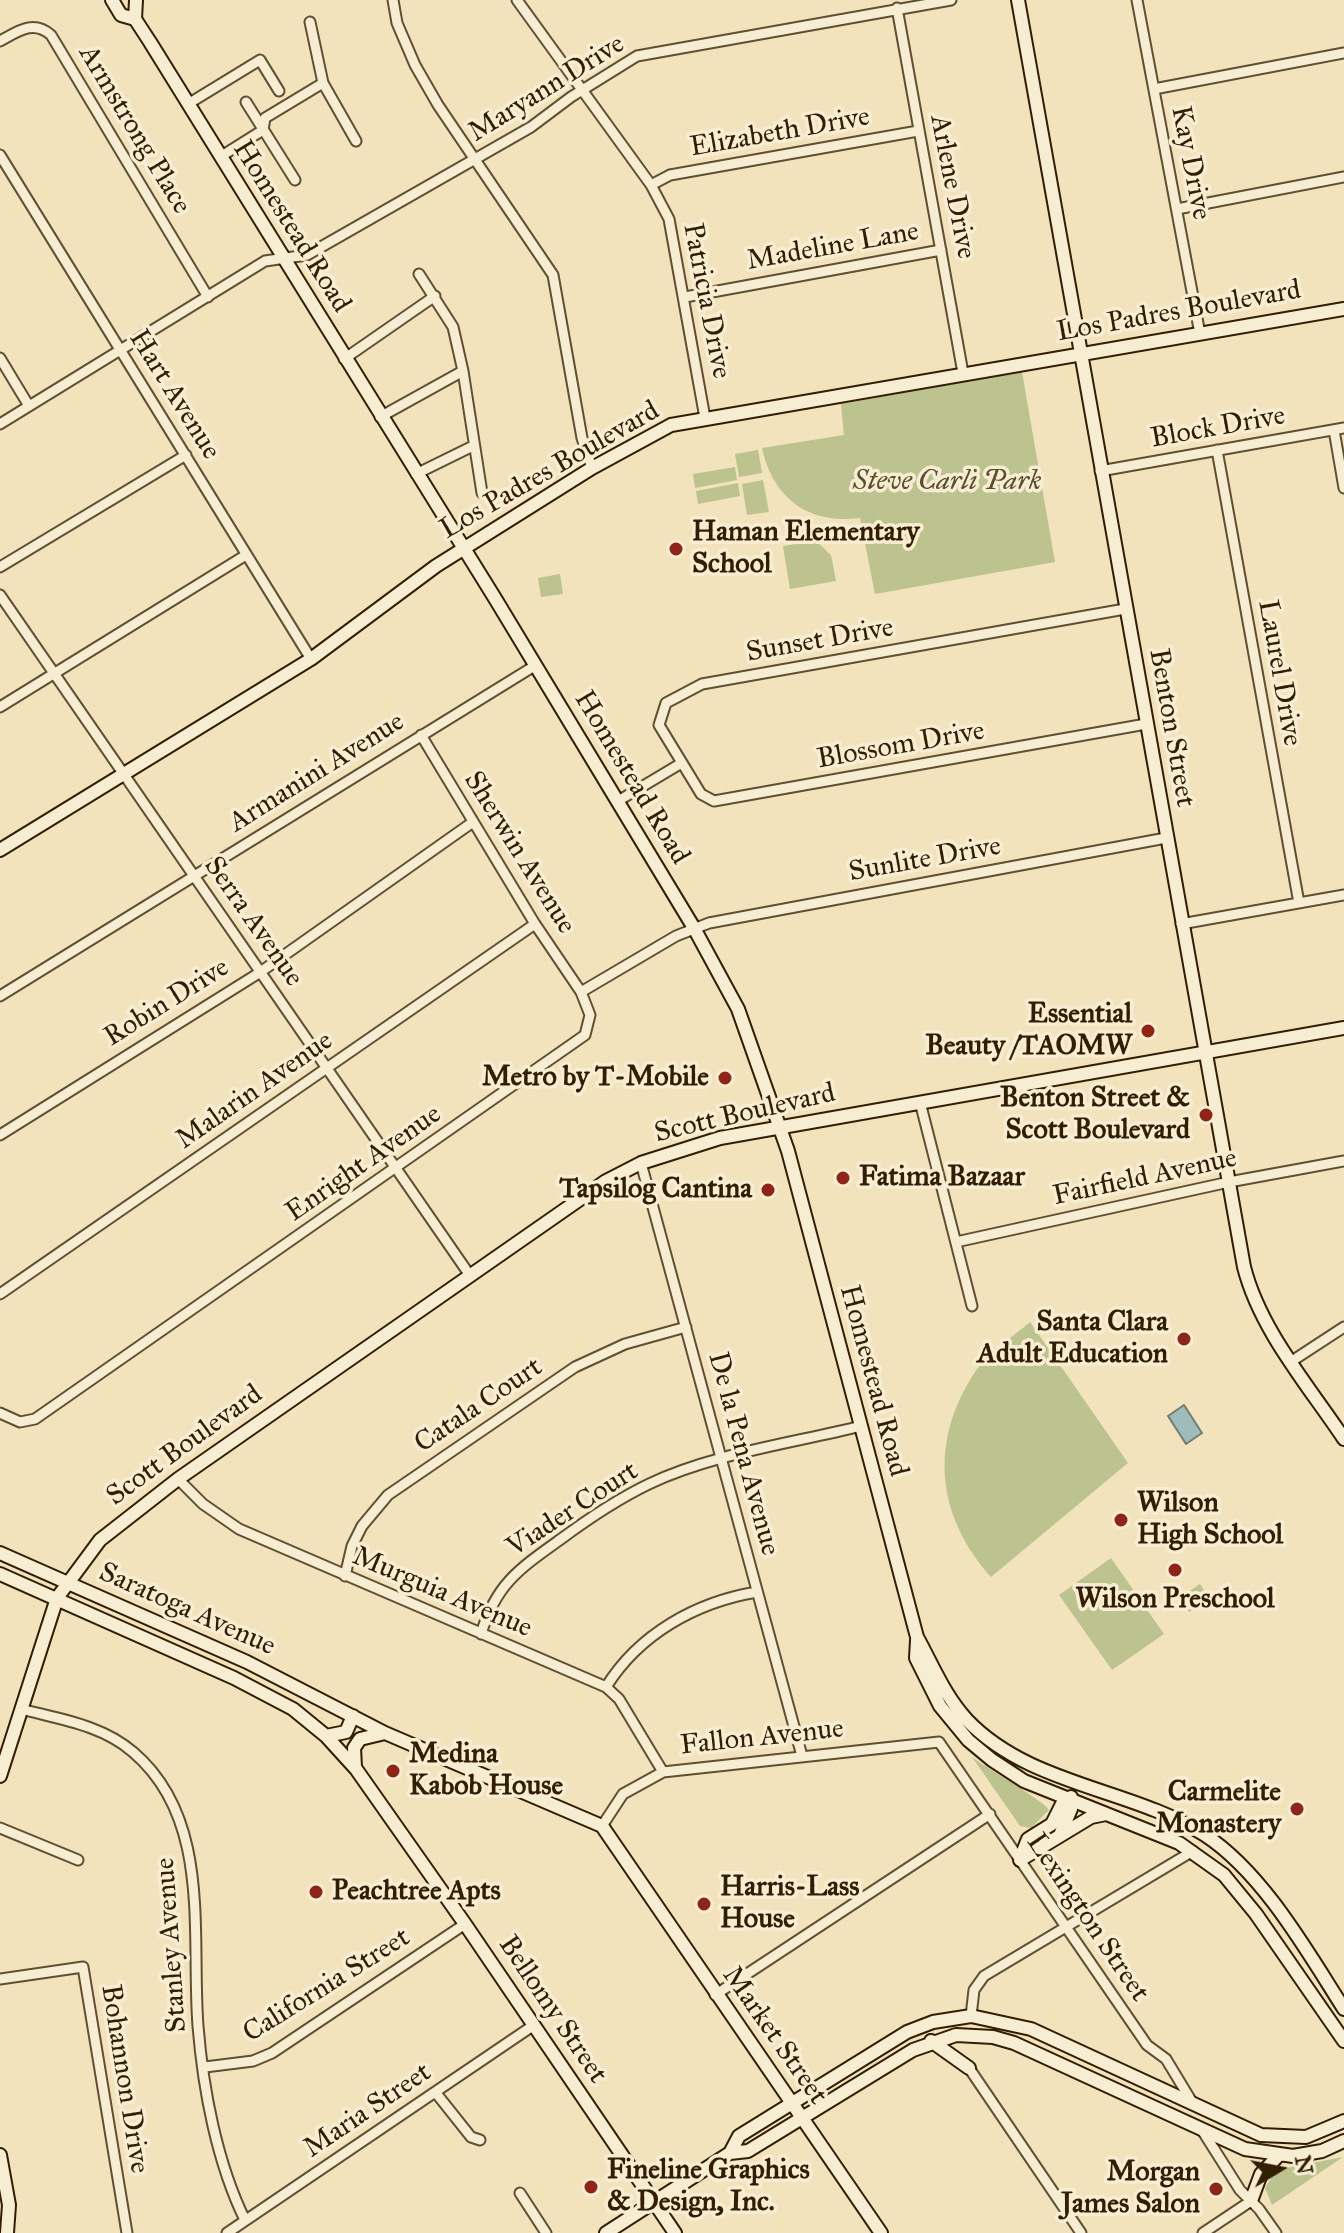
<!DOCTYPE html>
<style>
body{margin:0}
#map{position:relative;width:1344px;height:2233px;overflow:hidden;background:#f2e3bc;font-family:"IM FELL Great Primer",serif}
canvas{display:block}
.north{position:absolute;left:1240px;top:2129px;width:80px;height:80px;-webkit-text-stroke:6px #f7edd3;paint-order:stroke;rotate:80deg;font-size:22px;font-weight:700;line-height:32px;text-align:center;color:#311e03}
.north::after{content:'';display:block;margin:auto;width:28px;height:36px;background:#311e03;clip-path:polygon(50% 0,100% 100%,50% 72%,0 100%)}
</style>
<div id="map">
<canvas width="1344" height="2233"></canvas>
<div class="north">N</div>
</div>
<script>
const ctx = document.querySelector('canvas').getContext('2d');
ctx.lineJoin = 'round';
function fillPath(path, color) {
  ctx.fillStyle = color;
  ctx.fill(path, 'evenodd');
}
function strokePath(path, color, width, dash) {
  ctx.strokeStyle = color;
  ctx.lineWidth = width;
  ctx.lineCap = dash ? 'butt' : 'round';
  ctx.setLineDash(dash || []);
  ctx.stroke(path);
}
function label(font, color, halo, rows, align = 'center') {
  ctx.font = font + ' "IM FELL Great Primer",serif';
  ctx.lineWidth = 7;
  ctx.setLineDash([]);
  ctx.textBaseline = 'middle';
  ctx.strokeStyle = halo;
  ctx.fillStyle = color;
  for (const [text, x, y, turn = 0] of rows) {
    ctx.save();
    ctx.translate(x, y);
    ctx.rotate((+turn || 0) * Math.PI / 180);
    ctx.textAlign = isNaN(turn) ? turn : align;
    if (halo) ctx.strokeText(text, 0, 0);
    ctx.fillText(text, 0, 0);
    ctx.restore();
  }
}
fillPath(new Path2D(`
 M1022,372l33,190 -180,32 -15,-76c-52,7 -87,-20 -98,-70l82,-13 -3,-31z
 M758,450l4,23 -23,4 -4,-23z
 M735,467l2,13 -42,8 -2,-14z
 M763,480l6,32 -22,3 -5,-31z
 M738,483l2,13 -42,8 -2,-13z
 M816,541l15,14 5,26 -46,8 -7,-43z
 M560,574l3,20 -22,3 -3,-19z
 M1030,1322l98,141 -137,114c-55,-62 -62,-135 -16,-205 12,-19 38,-35 55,-50z
 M1111,1558l53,76 -52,36 -53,-75z
 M1200,1584l10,16 -21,12 -9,-15z
 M972,1757c14,11 74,45 77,53l-18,18 -11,-2z
 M1343,2157l-71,48 -7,-17 11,-18z`), '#bcc38f');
const water = new Path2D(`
 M1184,1405l18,28 -16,11 -18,-28z`);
fillPath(water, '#9fbcba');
strokePath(water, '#737d71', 2);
const street = new Path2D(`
 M393,0l4,23 18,42 23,40 115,170 29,163 10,30
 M517,0l134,185 18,34 36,199
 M1137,0l63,334
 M897,8l66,365
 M310,22l13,61 33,58
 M0,41c17,-9 33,-22 51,-6l157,262
 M1154,89l190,-36
 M246,102l49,78
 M188,104l72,-44 19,31
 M0,155l311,504
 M220,157l43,-27 2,-12 58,-35
 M651,185l19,-10 248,-44
 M1177,209l167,-32
 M419,274l34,53 10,44 19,122
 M685,297l256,-47
 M0,358l29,48
 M344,359l91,-63
 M380,417l83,-46
 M0,424l265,-163 42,-6 224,-128 40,-30 66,-41 314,-56
 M1334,430l10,58
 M1217,450l82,453
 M1100,471l244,-43
 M416,474l57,-28
 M0,567l186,-112
 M0,595l469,679
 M1125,609l-423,75 -36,19 -7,22 42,69 13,7 432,-77
 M0,707l246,-152
 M618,801l62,-37
 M1181,924l163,-29
 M581,992l95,-56 33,-13 457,-85
 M0,996l536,-331
 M920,1102l52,204
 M0,1135l259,-162 214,-151
 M641,1163l161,593
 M956,1242l273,-60 115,-21
 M0,1294l535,-370
 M1292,1361l52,-34
 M0,1413l20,9 15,-3 550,-384 5,-20 -9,-23 -46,-68 -114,-189
 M178,1479l25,25 36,25 367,158 13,12 44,73
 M345,1576l7,-30 10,-20 26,-31 187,-128 50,-23 61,-17
 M481,1634c15,-50 38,-65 80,-95 27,-20 57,-40 88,-55 62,-30 145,-41 212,-58
 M606,1687c33,-53 90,-85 151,-95
 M21,1709c38,10 81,16 112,43 79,67 58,182 65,274 5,63 19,137 47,194
 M602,1826l21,-32 40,-22 276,-30 208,303 19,14 26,43
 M0,1828l78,32
 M0,1979l83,-12 44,266
 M715,1995l275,-181
 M971,2016l3,-26 10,-14 209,-125
 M205,2067l48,-6 19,-8 193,-129
 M969,2068l112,165
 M436,2093l35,44 9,3
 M1202,2130l38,60 19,19 17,24
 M520,2193l26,40
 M227,2233l307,-208
 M1203,2233l48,-32`);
const secondary = new Path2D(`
 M112,0l9,15 14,4 15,23 346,558 198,328 44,81 50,142 129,486c16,29 27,58 50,83 63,66 164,68 238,115 58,38 102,116 139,174
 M1018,0l226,1267c16,63 64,118 100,172
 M135,19l1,-19
 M0,850l311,-191 125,-93 156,-98 79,-43 673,-116
 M0,1553l247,109 138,71 217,93 279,407
 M0,1574l234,104 59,31 33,27 30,33 109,155 210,309
 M917,1640l-1,18 24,48 28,34 24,20 32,21 155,62 45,32 32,39 88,127
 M326,1736l20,-4 7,-16
 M355,1767l-1,-19 6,-9 25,-6
 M0,1776l57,-178 43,-58 78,-61 428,-298 35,-18 79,-25 624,-110
 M1060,1835l11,-26v-12
 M1020,1859l8,-20 24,-15 10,-20 7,-3
 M1020,1860l71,-43 15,-3
 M931,2041l38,27
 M730,2153l18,-2 165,-101 43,-15 37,2 21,6 231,106 48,7 29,-5 22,-10
 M0,2155l9,50 -2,28
 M1251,2201l10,-27 17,-18
 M606,2233l124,-80 9,-17 168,-104 26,-10 38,-6 60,13 230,106 45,2 38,-16`);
strokePath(street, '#614f31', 13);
strokePath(secondary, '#311e03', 16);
strokePath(street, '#f7edd3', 9);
strokePath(secondary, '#f7edd3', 12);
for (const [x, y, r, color] of [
 [676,549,8,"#8f2418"],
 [1148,1031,8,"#8f2418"],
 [725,1078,8,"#8f2418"],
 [1206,1115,8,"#8f2418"],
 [843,1178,8,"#8f2418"],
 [768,1190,8,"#8f2418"],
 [1184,1339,8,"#8f2418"],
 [1121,1520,8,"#8f2418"],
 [1175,1570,8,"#8f2418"],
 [393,1771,8,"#8f2418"],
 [1297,1809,8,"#8f2418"],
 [316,1892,8,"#8f2418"],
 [704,1904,8,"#8f2418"],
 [591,2187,8,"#8f2418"],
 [1216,2189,8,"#8f2418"]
]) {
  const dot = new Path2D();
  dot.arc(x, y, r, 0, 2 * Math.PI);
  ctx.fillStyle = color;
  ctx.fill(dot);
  strokePath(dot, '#f7edd3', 3);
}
label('28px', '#311e03', '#f7edd3', [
 ["Maryann Drive",547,89,-32],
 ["Armstrong Place",134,130,59],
 ["Elizabeth Drive",780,133,-10],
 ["Kay Drive",1190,163,79],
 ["Arlene Drive",952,187,79],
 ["Homestead Road",291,227,58],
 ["Madeline Lane",833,247,-10],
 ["Patricia Drive",706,301,79],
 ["Los Padres Boulevard",1179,312,-10],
 ["Hart Avenue",174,395,58],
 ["Block Drive",1218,428,-10],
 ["Los Padres Boulevard",550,471,-30],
 ["Sunset Drive",820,641,-10],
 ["Laurel Drive",1279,673,80],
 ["Benton Street",1171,728,80],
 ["Blossom Drive",901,746,-10],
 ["Armanini Avenue",317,773,-32],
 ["Homestead Road",631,778,59],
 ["Sherwin Avenue",519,853,58],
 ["Sunlite Drive",925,860,-10],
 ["Serra Avenue",253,922,55],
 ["Robin Drive",167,1003,-32],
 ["Malarin Avenue",255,1091,-35],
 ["Scott Boulevard",745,1114,-13],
 ["Enright Avenue",364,1164,-35],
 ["Fairfield Avenue",1145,1178,-12],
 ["Homestead Road",873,1381,75],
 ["Catala Court",479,1406,-34],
 ["Scott Boulevard",185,1446,-36],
 ["De la Pena Avenue",743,1454,75],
 ["Viader Court",573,1510,-33],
 ["Murguia Avenue",442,1593,23],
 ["Saratoga Avenue",187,1610,24],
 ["Fallon Avenue",762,1738,-6],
 ["Lexington Street",1087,1918,56],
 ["Stanley Avenue",172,1945,-94],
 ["California Street",327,1986,-32],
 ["Bellomy Street",552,2010,56],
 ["Market Street",774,2036,55],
 ["Bohannon Drive",124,2079,81],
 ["Maria Street",368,2111,-34]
]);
label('italic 28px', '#5b502d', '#f7edd3', [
 ["Steve Carli Park",947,482]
]);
label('bold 28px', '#311e03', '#f7edd3', [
 ["Haman Elementary",692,533],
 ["School",692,565],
 ["Essential",1132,1015,"right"],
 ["Beauty /TAOMW",1132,1047,"right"],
 ["Metro by T-Mobile",709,1078,"right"],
 ["Benton Street &",1190,1099,"right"],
 ["Scott Boulevard",1190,1131,"right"],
 ["Fatima Bazaar",859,1178],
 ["Tapsilog Cantina",752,1190,"right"],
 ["Santa Clara",1168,1323,"right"],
 ["Adult Education",1168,1355,"right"],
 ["Wilson",1137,1504],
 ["High School",1137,1536],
 ["Wilson Preschool",1175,1600,"center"],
 ["Medina",409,1755],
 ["Kabob House",409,1787],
 ["Carmelite",1281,1793,"right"],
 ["Monastery",1281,1825,"right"],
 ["Harris-Lass",720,1888],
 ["House",720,1920],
 ["Peachtree Apts",332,1892],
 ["Fineline Graphics",607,2171],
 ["& Design, Inc.",607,2203],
 ["Morgan",1200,2173,"right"],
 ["James Salon",1200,2205,"right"]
], 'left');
</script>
